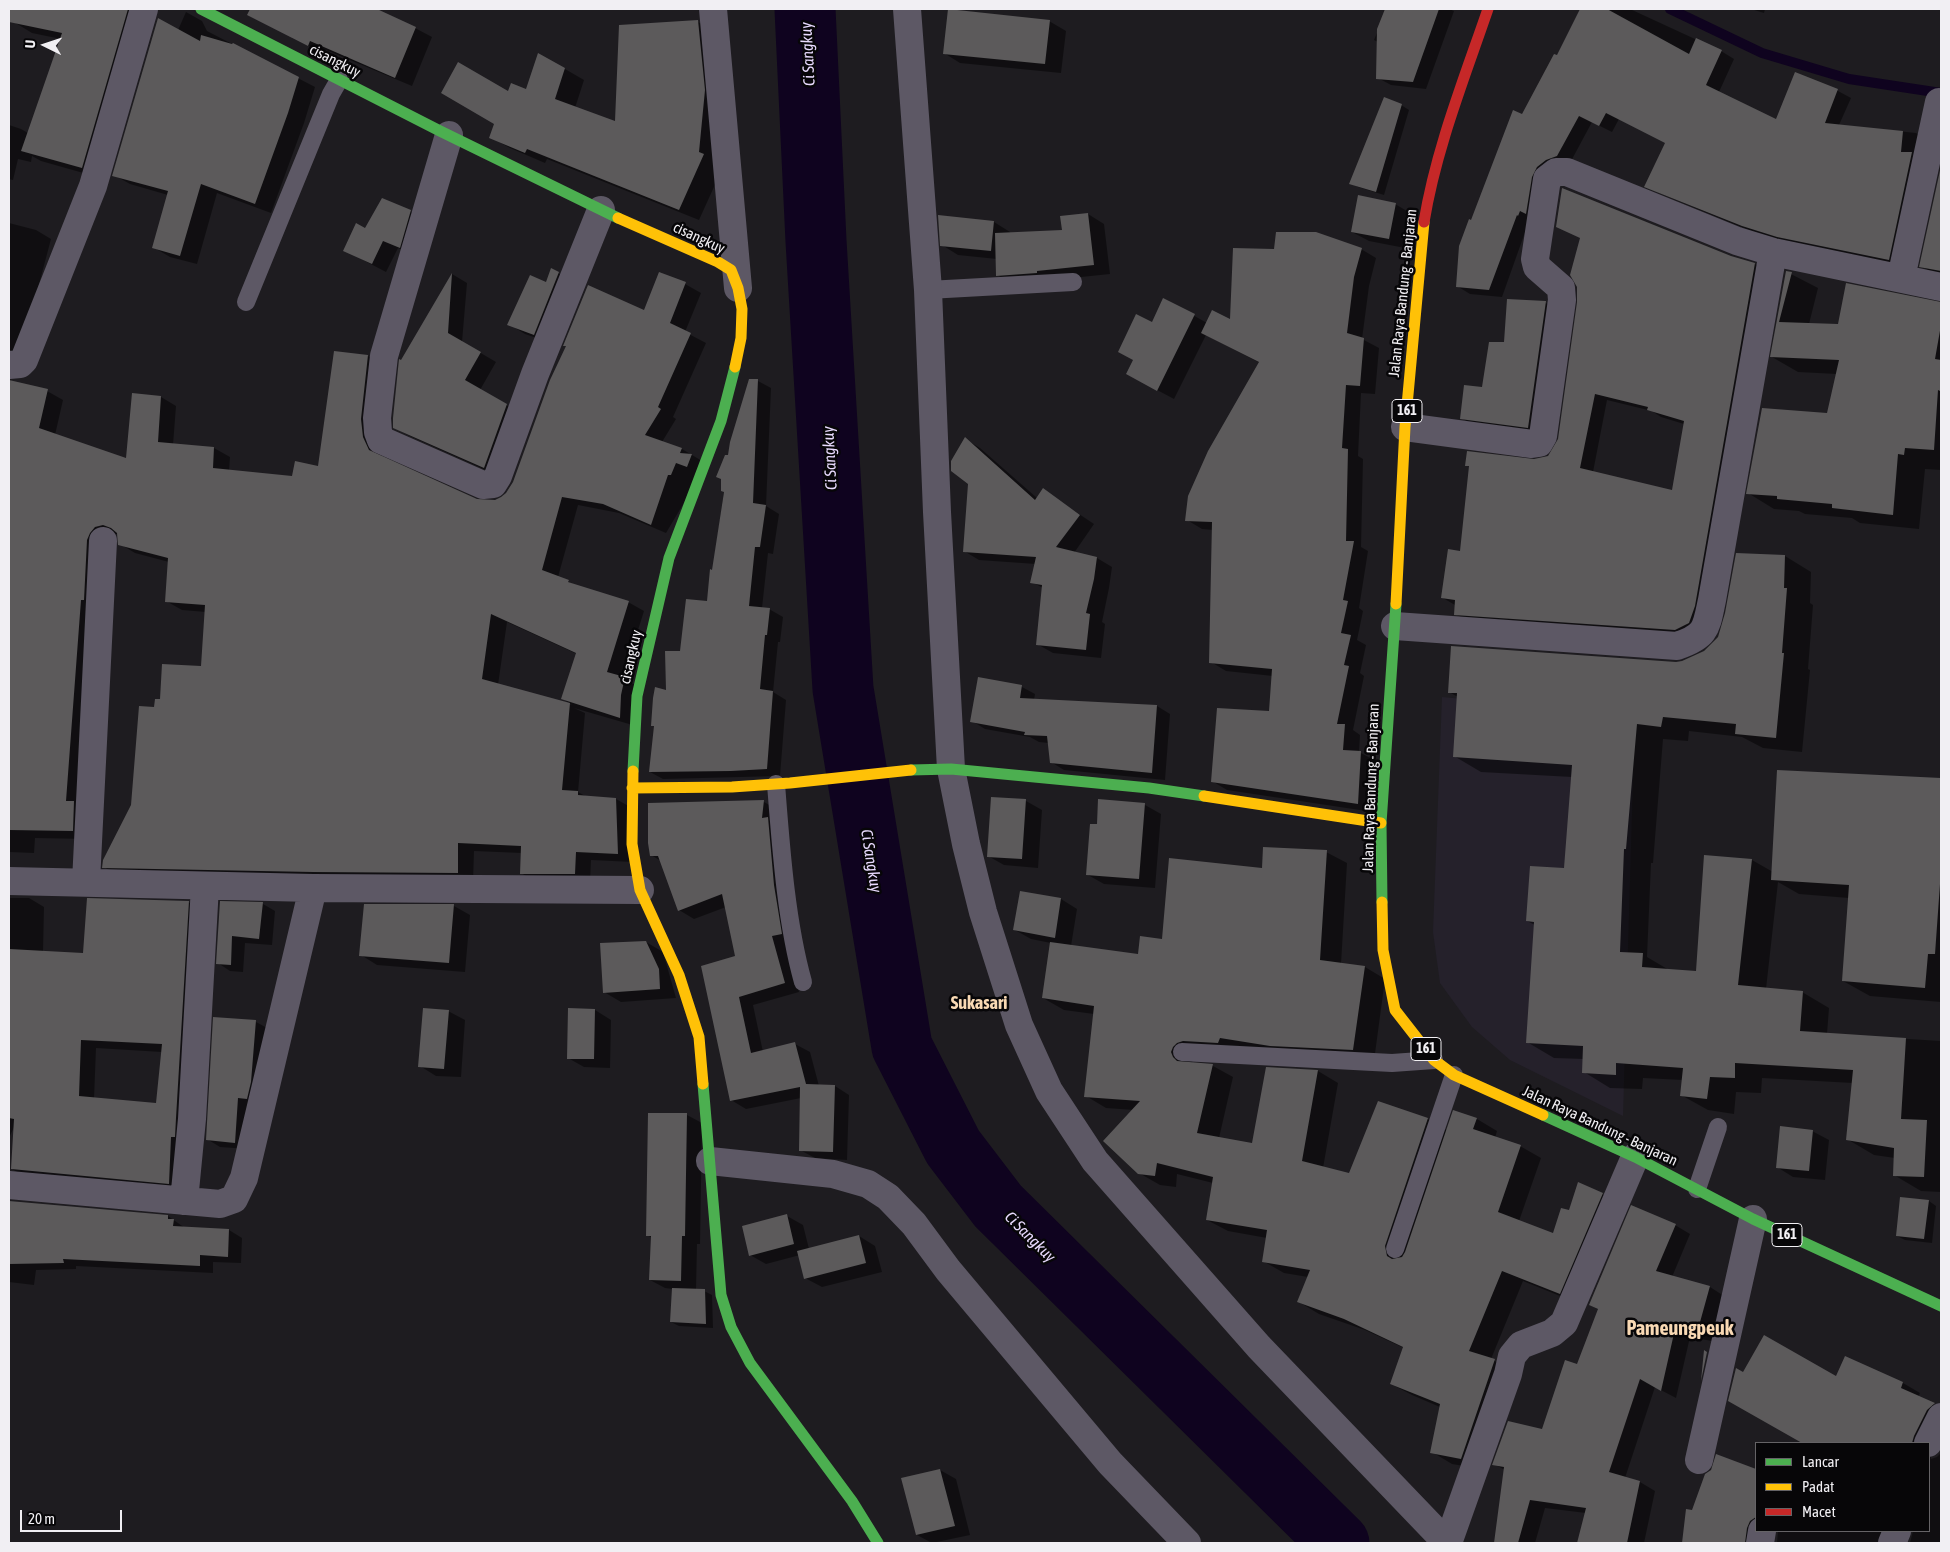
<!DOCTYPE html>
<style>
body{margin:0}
#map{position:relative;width:1950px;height:1552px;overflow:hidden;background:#1e1c20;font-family:"Asap Condensed",sans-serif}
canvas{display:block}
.frame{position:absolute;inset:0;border:10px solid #f1eff3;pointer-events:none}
.legend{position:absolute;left:1755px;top:1442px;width:175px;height:90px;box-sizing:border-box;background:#070608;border:1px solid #656366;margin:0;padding:6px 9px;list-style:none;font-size:15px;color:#f1eff3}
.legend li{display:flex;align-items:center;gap:10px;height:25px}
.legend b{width:25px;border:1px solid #656366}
.north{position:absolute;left:20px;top:20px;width:50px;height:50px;-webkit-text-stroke:4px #070608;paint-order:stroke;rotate:274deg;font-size:14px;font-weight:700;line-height:20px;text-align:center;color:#f1eff3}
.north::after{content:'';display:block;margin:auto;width:18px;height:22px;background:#f1eff3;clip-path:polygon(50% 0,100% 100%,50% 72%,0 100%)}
.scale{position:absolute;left:20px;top:1510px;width:102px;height:22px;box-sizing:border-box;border:2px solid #f1eff3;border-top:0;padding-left:6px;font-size:15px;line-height:18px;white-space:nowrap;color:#f1eff3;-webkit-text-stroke:4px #070608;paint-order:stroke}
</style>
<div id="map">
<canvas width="1950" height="1552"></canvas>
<div class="frame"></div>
<ul class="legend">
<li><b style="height:6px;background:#4caf50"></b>Lancar</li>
<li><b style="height:6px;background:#ffc107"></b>Padat</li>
<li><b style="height:6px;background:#c62828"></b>Macet</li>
</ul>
<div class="north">U</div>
<div class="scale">20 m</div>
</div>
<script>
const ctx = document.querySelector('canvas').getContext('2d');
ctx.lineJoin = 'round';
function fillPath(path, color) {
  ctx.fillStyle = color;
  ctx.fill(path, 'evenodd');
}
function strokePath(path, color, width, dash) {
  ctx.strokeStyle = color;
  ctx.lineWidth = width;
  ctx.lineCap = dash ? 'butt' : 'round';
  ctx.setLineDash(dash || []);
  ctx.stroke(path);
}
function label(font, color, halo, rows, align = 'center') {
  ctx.font = font + ' "Asap Condensed",sans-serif';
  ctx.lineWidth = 5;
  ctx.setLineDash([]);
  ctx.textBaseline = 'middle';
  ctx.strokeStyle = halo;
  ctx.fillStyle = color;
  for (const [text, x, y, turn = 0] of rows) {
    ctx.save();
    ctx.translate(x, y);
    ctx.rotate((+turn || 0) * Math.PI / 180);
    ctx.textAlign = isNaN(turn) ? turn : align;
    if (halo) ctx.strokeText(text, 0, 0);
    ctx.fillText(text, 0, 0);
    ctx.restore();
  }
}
fillPath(new Path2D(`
 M1442,697l193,18 -12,401 -113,-56 -38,-33 -32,-44 -7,-51z`), '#25212b');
fillPath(new Path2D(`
 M16,9h130l-45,169 -60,-17 -9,-5 -1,6 -13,-3 -5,21 -4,-1v-54l12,4 7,4 33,-94 -29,-6 -18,-11z
 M275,9h97l43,19 17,9 -20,49 -86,-36 -1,4 -33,-16 20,-12z
 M1387,9h62l5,2 -28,78 -35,-4 -13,-7v-36l-4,-2z
 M1581,9h49l91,42 13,8 -15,33 58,28 19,-47 42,18 13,7 -12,27 77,8 13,8 -27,126 -111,-23 -35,-11 -97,-40 -13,-7 20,-43 -47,-24 -7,13 -20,-10 -22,41 -41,58 -27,76 -32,-3 -13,-8 15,-65 51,-105 35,-59z
 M1751,9h14l-1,4z
 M186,12l16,9 5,10 108,56 -11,36 -33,90 -54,-20 -20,71 -27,-7 -17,-10 15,-52 -38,-11 -16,-9z
 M1049,21l17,10 -5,42 -101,-10 -16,-10z
 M698,22l20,11 5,134 -24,53 -152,-61 -2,4 -35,-15 -20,-11 18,-45 19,-1 38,-22 19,11 -9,28 41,15z
 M1401,105l8,5 -25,85 -26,-8 -8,-4z
 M1941,172v106l-20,-12z
 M1395,204l17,10 -7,34 -36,-7 -17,-9z
 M410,211l15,8 -11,36 -16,-7 -12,24 -42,-22 22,-21z
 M1088,214l16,10 6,50 -96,10 -17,-9v-16l-39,-4 -16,-10 -3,-28 55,5 16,10v1l54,-2z
 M9,223l27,7 15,9 -32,121 -10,15z
 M1557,226l174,31 24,7 12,7 -60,343 -19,23 -220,-16 -13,-7v-9l-12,-7 18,-46 9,-85 -3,-2 67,-4 15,-4 9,-13 21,-142 2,-64zM1607,400l45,11 9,6 23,7 -11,67 -80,-19z
 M1361,249l15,9 -7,28 -7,53 17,9 -4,46 -14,-1 -3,63 5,3 -2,88 7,4 -9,57 4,3 -6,29 9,5 -6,28 4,3 -11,54 7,5 -1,17 17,9 -3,51 -146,-22 -15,-9 58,-69 3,-36 -47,-5 -15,-9 2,-132 -11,-1 -15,-9 73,-157 -54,-28 -32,64 -30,-16 8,-59 12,-25 43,24 25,-2z
 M552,270l23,12 -24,61 -26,-9 -16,-10 37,-40z
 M1787,272l31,16 -9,36 30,2 102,-23v167l-16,-1 -6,60 -59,-6 -8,-5 -47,-4 -6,-3 -25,-2 -26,-16 80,-79 9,-40 -39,-2 -26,-15z
 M452,274l15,9 -5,59 34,20 -16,28 42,24 -23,62 -89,-40 -15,-8 7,-67z
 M685,284l16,9 -16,39 21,11 -33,74 3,2 -14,23 20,7 25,15 -41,69 -47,-20 -41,-8 -20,72 19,9 51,16 16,9 -21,67 17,10 -4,38 -62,-18 11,5 -7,79 9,5 29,2 16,9 1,54 -42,-2 -1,22h-54l-15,-9 1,-20 -48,-2 -1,31 -354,-6 -15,-9 28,-62 24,-96 5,-8 41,-34 4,-55 -24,-2 -16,-9 3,-39 -34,-9 -15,-9 -2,-10 -6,1 -24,304 -53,-1 -1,15 -25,-1v-282l4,-50 -3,-11 -1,-1v-132l2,6 36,9 16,9 -8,35 73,25 33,-63 15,9 -3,39 41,3 16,9 -1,14 64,6 26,-10 16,-115 33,4 16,9 -5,82 5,11 92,43h19l12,-8 138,-182zM507,622l70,32 -15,44 10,7 -74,-20z
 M1546,303l16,9 -17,124 -68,-9 -16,-9 22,-30 23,-45z
 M758,381l13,7 -5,118 13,8 -6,40 -5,-1 -6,55 7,1 14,8 -3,25h-2l-5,50 13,8 -6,76 -117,3 -13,-7 17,-80 14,-40 27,-49 21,-147z
 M965,439l15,9 57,50 6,-8 51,34 -20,29 23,5 15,9 -3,21 -7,34 3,2 -4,34 -48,-5 -16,-9 6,-56 -11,-6 4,-18 -57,-4 -15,-9 5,-68z
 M1785,556l26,16 -1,31 3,2 -5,64 2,1 -8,82 -39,-4 -21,-11 -53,-6 -1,10 -25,-2 -10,124h-2l-4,94 22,13 28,3 55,-113 21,12 5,-101 163,8v223l-71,-6 -27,-15 6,-83 -50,-4 -21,-12 -12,107 36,3 27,16 -2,26 114,7v151l-20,-1 -27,-16 1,-17 -21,-3 -27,-16 6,-56 -91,-5 -1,15 -25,-1 -2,22 -26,-4 -27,-15 2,-15 -40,-2 -1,11 -32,-1 -26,-16v-13l-30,-1 -27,-16 8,-117 -8,-4 38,-52 7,-92 -91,-5 -27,-16 4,-59 -9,-5 234,-30 21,-10 15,-15z
 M979,678l43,9 13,7 -1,6 123,6 13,8 -5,66 -101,-10 -13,-8 -2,-19 -10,-1 -9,-5 -45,-8 -13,-8z
 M992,798l34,3 16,9 -4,58 -34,-3 -16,-9z
 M1100,800l45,5 16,9 -6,74 -51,-4 -16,-9 10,-50z
 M764,802l14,8 8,134 13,48 -46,13 10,47 32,-8 15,8 9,34h16l14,9 -2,65 -32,-2 -15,-8 1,-52 -55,11 -15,-9 5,-143 -10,-50 -32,12 -15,-9 -18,-49 -10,-6z
 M1326,852l21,11 -6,101 24,3 20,12 -11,82 -181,-3 -1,6 21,2 20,11 -14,61 34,6 14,-76 51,3 20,12 -15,85 27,7 29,-72 49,16 20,12 6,-19 23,7 20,12 -2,7 25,8 21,12 -22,63 35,14 16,-24 32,-17 21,12 -43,98 -57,-23 -32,78 24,13 -33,97 -30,-5 -20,-12 8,-45 -28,-12 -21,-11 13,-36 -39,-18 -46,-16 -20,-12 9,-25 -24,-4 -21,-12 4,-23 -39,-7 -21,-11 6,-37 -36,-9 -1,13 -16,-2 -21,-12 -5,-63 -28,-2 -20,-12 8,-82 -30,-4 -21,-12 8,-55 -20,-4 -16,-9 6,-37 40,6 16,10 -6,37 68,10 124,-87z
 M9,898h20l15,9 -1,45 41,2 104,-52 16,9 -19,281 -158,-14 -15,-9 3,-44 -6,13zM96,1048l66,4 -5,52 -63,-5z
 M221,903l42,1 12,7 -3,34 -27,-2 -2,29 -13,-1 -12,-8z
 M365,905l89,1 16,9 -5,57 -88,-7 -16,-10z
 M646,942l17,10 13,46 -55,4 -17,-10z
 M595,1010l16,10 -1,48 -26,-1 -16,-9z
 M448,1011l17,9 -4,57 -25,-1 -16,-10z
 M256,1022l13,7 -21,120 -28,-2 -13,-8z
 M687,1115l15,8 -2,121h-3l-1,46 8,1 8,4 1,33 -34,-2 -8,-4 2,-33 -8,-1 -15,-8 2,-42 -5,-3z
 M1812,1131l17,9 -4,40 -32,-3 -16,-10z
 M1929,1201l7,5 -4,37 -27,-3 -8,-4z
 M9,1205l159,11 17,12 44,2 13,8 -1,25 -28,-1v11l-137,-7v3l-40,1 -2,15 -25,-3z
 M787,1216l16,9 6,24 50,-13 16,10 7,26 -60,15 -17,-9 -5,-23 -34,9 -16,-9z
 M1675,1225l15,9 -18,43 38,10 14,9 -12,45 -22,-4 -14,61 -21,-11 -30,91 15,4 15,9 -11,52h-66l8,-30 -41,-5 -10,35h-39l9,-73 -11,-6 49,-33 35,-66 21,-55 -9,-5z
 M1743,1374l160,9 17,10 -2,4 23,11 -11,46 1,5 6,-2 4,-4v90h-31l3,-12h16v-88h-125l-74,-43z
 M1717,1456l39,14v61l8,12h-81l4,-32h6z
 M940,1470l16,9 14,56 -38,8 -15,-8z
 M1778,1531h126l-6,12h-121z`), '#0007');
strokePath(new Path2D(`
 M1670,9l92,44 87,26 92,14`), '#0f031f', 10);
strokePath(new Path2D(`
 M805,9l11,232 27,448 59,358 51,100 45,59 341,337`), '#0f031f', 61);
fillPath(new Path2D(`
 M9,9h119l-46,159 -61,-17 41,-118 -53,-11z
 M250,9h127l39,18 -21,51 -85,-37 -2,5 -61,-31z
 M948,9l102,11 -5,44 -102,-10z
 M1385,9h54l-26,73 -37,-3 1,-50z
 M1580,9h27l82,45 7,-16 26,12 -16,35 70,34 19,-47 43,17 -13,34 78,8 -2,21h11l-23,108 -112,-23 -35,-11 -98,-39 21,-44 -59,-30 -7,13 -20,-10 -22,40 -11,4 -9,7 -5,10 -6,37 -6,-3 -2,5 -1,-1 -28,75 -33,-3 3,-41 10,-27 2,1 42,-110 9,4 32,-60 3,1z
 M158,18l42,23 1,-6 31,9 1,-1 66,34 -11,36 -33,91 -54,-20 -21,72 -28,-8 16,-57 -56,-15z
 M698,20l7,70 -6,62 5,2 -25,56 -152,-61 -2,4 -36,-15 5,-14 -53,-31 17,-31 50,29 3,-8 15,6 12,-36 27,15 -10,31 60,22 4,-96z
 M1384,97l18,7 -26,88 -27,-8z
 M1941,166v105l-22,-4z
 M1562,188l169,68 24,7 -60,343 -6,17 -14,7 -221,-15 1,-15 -14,-2 7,-49 12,2 9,-85h-4l2,-15 67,8 14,-3 10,-17 19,-137v-15l-7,-12 10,-37 -24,-11zM1595,394l53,13 -1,3 37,11 -12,69 -92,-22z
 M1358,195l38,8 -7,36 -38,-7z
 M382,198l29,12 -11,38 -17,-7 -11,23 -29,-13 13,-28 9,5z
 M1088,213l6,52 -57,6v2l-41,3 -1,-43 67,-3 -2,-14z
 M938,215l56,6 -3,30 -51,-5z
 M1276,232h40l46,16 -8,29 -7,56 17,5 -4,48 -14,-1 -4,63 6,1 -2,92h8l-11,59 5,1 -7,32 10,2 -7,30 5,1 -12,58h8l-2,26 18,1 -3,53 -147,-22 6,-74 52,3 3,-42 -63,-6 3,-141 -27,-1 3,-25 20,-45 51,-89 -58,-29 11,-23 18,9 3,-71 41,1z
 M551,268l8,4 -25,63 -27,-10 23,-50 16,7z
 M1786,271l6,1 -13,50 59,2 8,-41 95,19v23l-6,34 6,1v11l-1,20 -2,-1 -4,60 -29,-2 -1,7 -6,-1 -5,61 -61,-7v-4l-55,-5v-3l-31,-2 16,-86 65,5 12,-53 -69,-3z
 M659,272l27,10 -16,41 21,10 -33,74 3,2 -16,26 37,13 -2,5 12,1 -5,13 -11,-4 -5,12h-3l-17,50 -48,-21 -41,-7 -20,73 27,10 -1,2 61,19 -22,71 18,5 -4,18 -1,23 -59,-19 15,-46 -85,-39 -9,65 88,24 -8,87 16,1v4l38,3 2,56 -42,-2 -1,22h-55l1,-28 -63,-3v30l-145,-1 -211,-4 1,-8 28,-55 8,-99 15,1 1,-8h5l2,-35 39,2 4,-61 -40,-3 3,-44 -50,-13 -1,-12 -6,-5 -8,-3 -8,2 -5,6 -3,7 -3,60h-3l-15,201h8l-1,30 -64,-1v-450l39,9 -9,39 87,30 6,-65 29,3 -3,46 56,5 -1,21 79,8 3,-15 23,5 16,-115 34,4 -7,64 2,18 6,13 108,49 18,1 6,-3 5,-4 7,-11 37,-102 16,-34h-3l25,-61 56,25z
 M452,273l-4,60 33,19 -16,28 42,24 -23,64 -91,-40v-10l6,-59 2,1z
 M1163,298l32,16 -38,77 -31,-17 7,-14 -15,-8 18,-38 16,8z
 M1507,299l39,2 -18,127 -68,-9 4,-34 18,2 7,-45h15z
 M749,379h9l-5,124 13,2 -6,42h-5l-6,59 21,2 -3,27h-2l-5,54 13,2 -6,78 -36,2 -82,1 5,-46h-3l2,-28 2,-11 11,3 -1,-39h15l6,-52 21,2 3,-32 2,1 12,-78 -3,-1v-12l-5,-2 9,-22h3l2,-13z
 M965,437l70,63 8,-12 37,27 -24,32 41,10 -3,22 -8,34 4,1 -4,36 -50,-5 6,-60 -12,-2 6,-26 -73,-5 5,-68 -17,-13v-10z
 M1736,553l49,2 -1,33h3l-5,65h2l-8,85 -41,-4 1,-10 -73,-7 -2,10 -24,-3 -11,125h-2l-4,103 23,1 -1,14 54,4 8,-116 48,4 -14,126 65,6 -3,40 106,7 -5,81 26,1 -3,57 -31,-1 1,-28 -48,-8 7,-70 -118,-7v15l-25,-1 -3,22 -27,-3 3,-28 -67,-5v12l-34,-2 1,-27 -57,-3 8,-121 -8,-1 4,-55 34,2 8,-103 -119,-8 4,-64h-9l3,-47 225,16 6,-1 22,-10 14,-14 7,-24z
 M978,677l44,8 -2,13 137,7 -5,68 -102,-10 -3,-27 -23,-1 1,-3 -55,-10z
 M1777,770l164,8v92l-6,84h-7l-3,34 -83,-7 7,-96 -78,-5z
 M991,797l35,2 -4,60 -35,-2z
 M1098,799l47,4 -6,76 -53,-4 4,-51h7z
 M764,800l-2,18 6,-1 6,68 8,49 -10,2 13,47 -46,14 12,56 44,-11 11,42 29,1 -2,67 -34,-1 1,-64 -70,14 -29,-135 34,-10 -13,-62 -44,17 -20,-55h-8l-2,-13v-40z
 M1263,847l64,3 -7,110 45,6 -12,84 -83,-4 -50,-8 -2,5 -35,-2 -6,2 -4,4 -2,5 2,5 4,4 36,3 -16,69 55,10 14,-76 52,3 -16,91 47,12 29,-72 50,17 -43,128 2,10 5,3 10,-2 3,-5 48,-142 24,8 -4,11 48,16 -23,67 55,21 8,-25 8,2 9,-28 25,11 -43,101 -58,-23 -33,80 26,8 -34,100 -31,-6 10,-49 -50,-20 13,-37 -59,-28 -47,-17 13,-32 -48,-8 5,-32 -61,-10 7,-43 -56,-14 -2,13 -17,-2 -35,-33 37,-40 -56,-4 10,-91 -52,-8 8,-56 88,12 2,-18 22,3 7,-81 93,10z
 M1020,891l41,7 -6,40 -42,-8z
 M87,898l102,3 -13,217 -1,19h-4l-2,47 -158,-15 3,-50 -5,-1v-169l74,4zM81,1040l81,4 -6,59 -77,-7z
 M220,901l43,1 -4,37 -27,-3 -1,29 -15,-1z
 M364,904h90l-5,59 -90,-7z
 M646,941l13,28 1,20 -57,4 -3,-50z
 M423,1008l26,2 -5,59 -26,-2z
 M568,1008l27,1 -1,50h-27z
 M213,1017l43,3 -5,62 -4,17 -9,-1 -3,45 -29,-3z
 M648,1113h39l-2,123h-3l-1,45 -32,-1 2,-44h-5z
 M1780,1126l33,4 -4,41 -33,-3z
 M1900,1197l29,3 -5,39 -28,-3z
 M9,1201l159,14v4h6l-1,7 56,3 -1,28 -28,-2v11l-137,-7 1,4 -55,1z
 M1631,1205l45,19 -20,47 54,15 -13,47 -22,-4 -14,62 -21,-12 -31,93 31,9 -13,62h-50l9,-35 -56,-8 -12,43h-24l10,-76 -12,-2 16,-44 34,8 23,-69 12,4 21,-55 -9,-4z
 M787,1214l7,30 -45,12 -7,-30z
 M859,1235l7,28 -62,16 -7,-28z
 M672,1288l33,1 1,35 -36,-2z
 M1764,1335l72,41 9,-20 58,26 -2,6 34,15 -8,7 -13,26 -2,7h-110l-74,-42 8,-33 7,4z
 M1704,1350l3,2 -6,29z
 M1716,1454l40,15v48l-6,4 -3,7 -2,15h-63l4,-34 6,1 13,-36 6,-4z
 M940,1469l15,57 -39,9 -15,-57z`), '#5c5a5b');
strokePath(new Path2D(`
 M928,290l145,-8
 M246,302l85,-208 8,-14
 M776,784c5,64 10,137 27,198
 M1182,1052l210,11 42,-3
 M1697,1189l21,-62
 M1395,1249l59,-174`), '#5d5865', 18);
strokePath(new Path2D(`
 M713,9l25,279
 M907,9l21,281 9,222 14,257 15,75 17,68 36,113 30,66 46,70 164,186 188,196
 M449,135l-65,221 -7,62 1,14 3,8 102,45 10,-1 5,-8 37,-102 66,-164
 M1901,278l38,-176
 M9,365l11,-1 4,-4 69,-174 51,-177
 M1405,427l127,17 7,-1 4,-7 19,-136 -1,-12 -24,-21 -2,-8 12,-80 9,-7h11l170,69 36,11 168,35
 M1395,626l282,20c30,-10 29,-18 35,-46l61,-348
 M9,881l304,7 327,2
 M86,882l17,-341
 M710,1161l123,13 35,10 20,13 26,27 34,46 162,193 77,80
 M9,1185l211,19 14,-5 10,-21 69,-290
 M184,1201l8,-82 13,-233
 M1928,1443l13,-26
 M1699,1460l54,-241
 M1448,1543l60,-169 4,-18 9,-11 31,-12 12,-10 71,-166
 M1760,1543l2,-12
 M1892,1543l5,-12`), '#5d5865', 28);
strokePath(new Path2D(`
 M201,9l239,122 178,87
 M911,770l40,-1 198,19 55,8
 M633,771l4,-75 32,-138 52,-137 14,-54
 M1382,902l-1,-79 15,-219
 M703,1084l18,211 10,32 19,36 102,138 26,42
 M1543,1115l92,42 118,62 188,87`), '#4caf50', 11);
strokePath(new Path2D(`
 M618,218l100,44 13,8 7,18 4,21 -1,29 -6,29
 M1396,604l9,-177 19,-205
 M633,771l-1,73 8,46 39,85 20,62 4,47
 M632,788l100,-1 58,-4 121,-13
 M1204,796l177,27
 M1382,902l1,48 12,60 39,50 20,15 89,40`), '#ffc107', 11);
strokePath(new Path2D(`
 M1424,222c12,-73 40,-143 64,-213`), '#c62828', 11);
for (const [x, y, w] of [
 [1407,411,30],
 [1426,1049,30],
 [1787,1235,30]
]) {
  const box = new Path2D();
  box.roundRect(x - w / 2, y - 11.5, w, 23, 4);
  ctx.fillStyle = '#070608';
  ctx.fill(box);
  strokePath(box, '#f1eff3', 1);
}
label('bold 14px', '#f1eff3', null, [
 ["161",1407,411],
 ["161",1426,1049],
 ["161",1787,1235]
]);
label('15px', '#f1eff3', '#070608', [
 ["cisangkuy",335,61,27],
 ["cisangkuy",699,238,25],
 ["Jalan Raya Bandung - Banjaran",1403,293,-84],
 ["cisangkuy",631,657,-77],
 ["Jalan Raya Bandung - Banjaran",1371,788,-88],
 ["Jalan Raya Bandung - Banjaran",1600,1126,25]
]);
label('italic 16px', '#e8dafe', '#070608', [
 ["Ci Sangkuy",808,54,-93],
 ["Ci Sangkuy",830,458,-93],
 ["Ci Sangkuy",871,861,81],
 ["Ci Sangkuy",1030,1237,45]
]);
label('bold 18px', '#f9d9b4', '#070608', [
 ["Sukasari",979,1003]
]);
label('bold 20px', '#f9d9b4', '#070608', [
 ["Pameungpeuk",1680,1329]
]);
</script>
